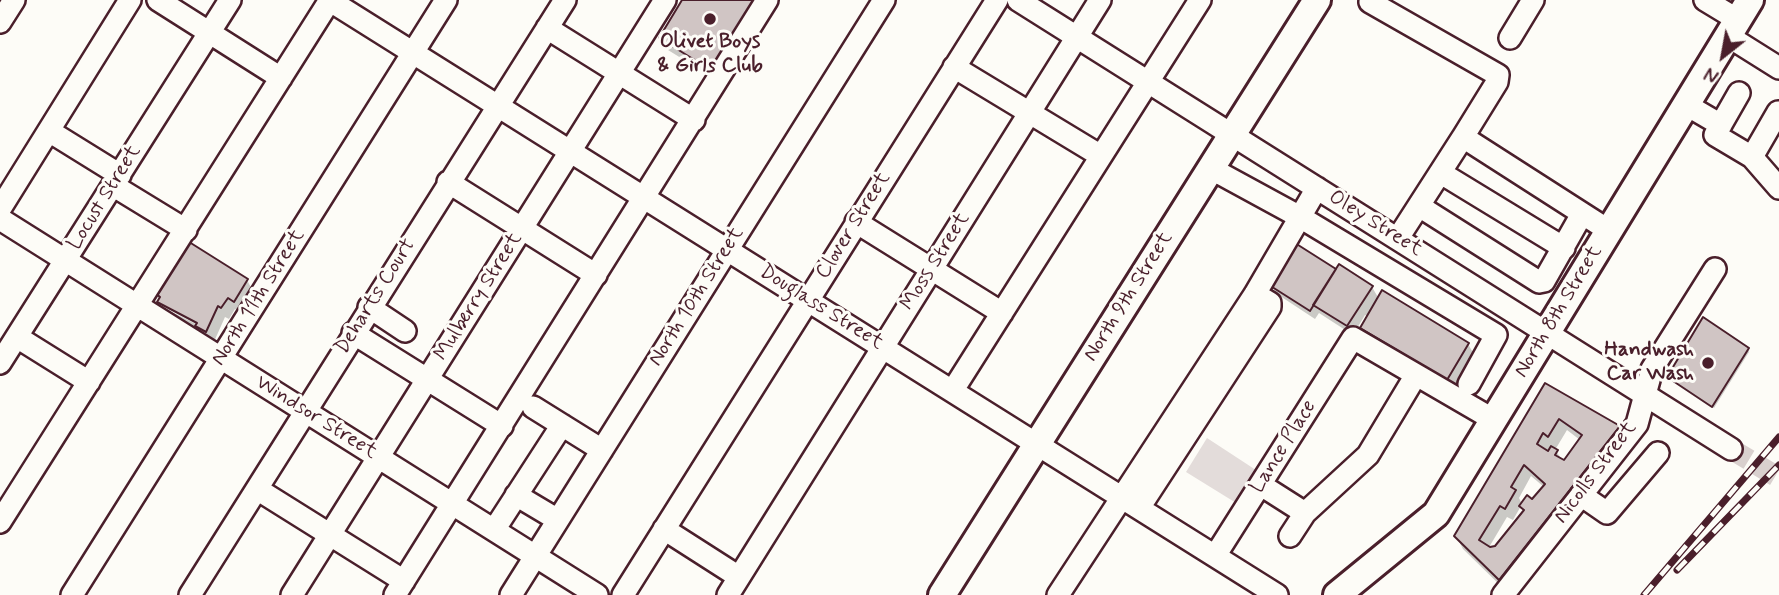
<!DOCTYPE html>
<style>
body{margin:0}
#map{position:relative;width:1779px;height:595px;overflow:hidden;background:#fdfcf7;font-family:Mynerve,sans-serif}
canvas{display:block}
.north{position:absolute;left:1688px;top:21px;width:70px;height:70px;-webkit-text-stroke:5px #fdfcf7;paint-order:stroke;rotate:211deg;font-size:19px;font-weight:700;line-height:28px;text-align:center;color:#4a1f2b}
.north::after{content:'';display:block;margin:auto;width:24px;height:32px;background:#4a1f2b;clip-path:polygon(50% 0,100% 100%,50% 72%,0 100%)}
</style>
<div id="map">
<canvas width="1779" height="595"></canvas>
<div class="north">N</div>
</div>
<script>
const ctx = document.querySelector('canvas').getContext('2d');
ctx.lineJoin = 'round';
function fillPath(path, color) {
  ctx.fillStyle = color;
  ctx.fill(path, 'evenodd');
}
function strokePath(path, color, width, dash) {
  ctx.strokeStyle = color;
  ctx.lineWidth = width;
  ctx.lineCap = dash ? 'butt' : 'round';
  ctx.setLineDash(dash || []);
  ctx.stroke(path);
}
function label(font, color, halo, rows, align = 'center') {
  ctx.font = font + ' Mynerve,sans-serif';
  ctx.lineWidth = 6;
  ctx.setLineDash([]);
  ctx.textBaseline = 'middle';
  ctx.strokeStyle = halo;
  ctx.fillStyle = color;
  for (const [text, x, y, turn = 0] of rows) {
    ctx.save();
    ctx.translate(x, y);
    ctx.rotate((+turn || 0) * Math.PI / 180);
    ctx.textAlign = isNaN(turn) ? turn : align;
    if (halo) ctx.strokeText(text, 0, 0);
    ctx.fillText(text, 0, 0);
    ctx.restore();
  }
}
fillPath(new Path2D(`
 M1207,438l55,36 -21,32 -55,-34z`), '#e3dcda');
fillPath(new Path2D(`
 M685,0l75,2 -42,79 -50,-31 -7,-12z
 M1337,271l35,16 7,12 89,45 7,12 -21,36 -85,-52 -7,-12 6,-11 -3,-2 -12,20 -34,-22 -4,6 -38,-25 -6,-9z
 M247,280l7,13 -13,20 -6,-4 -6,10 -4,-2 -12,27 -12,-11 -35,-18 -10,-23zM164,304l42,21 -2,3 -40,-20z
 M1748,349l1,3 -35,56 -43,-29z
 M1546,385l72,42 8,13 -119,152 -44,-43 -7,-13zM1567,430l13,10 -16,22 -9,-12zM1531,476l13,11 -12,14 -10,3 -3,-6zM1521,506l4,6 -29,36 -8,1 19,-32 6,3z`), '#0003');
const building = new Path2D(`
 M682,0h78l-24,42 -6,-4 -19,32 -52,-32z
 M186,240l62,39 -14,23 -6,-4 -7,10 -3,-2 -12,26 -11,-6 2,-3 -40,-21 3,-5 -6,-5z
 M1295,243l41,26 -26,42 -41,-26z
 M1339,264l34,22 -26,40 -34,-21z
 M1382,290l87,53 -22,37 -87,-52z
 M1703,317l46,31 -37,59 -45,-30z
 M1545,383l75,43 -121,154 -45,-44zM1559,419l23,16 -18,25 -9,-5 3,-5 -7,-4 -3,5 -11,-7 6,-11 5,4zM1524,465l21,19 -13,15 -5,-4 -8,11 5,4 -29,36 -5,1 -11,-7 21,-34 5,3 11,-19 -5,-3z`);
fillPath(building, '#d0c5c4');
strokePath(building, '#4a1f2b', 2);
strokePath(new Path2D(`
 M1731,449l48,29`), '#d9d0ce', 21, [21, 10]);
const minor = new Path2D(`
 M158,0l123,78
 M329,0l948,595
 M1018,0l713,449
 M1705,0l33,20
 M1370,2l128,73 -1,7 -34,55
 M0,22l14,-22
 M547,28l147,92
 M1728,36l51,32
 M1510,38l23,-38
 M954,67l147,89
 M1739,93l-24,42 37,22 27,31
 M1685,104l36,21
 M49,131l71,44
 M1752,157l26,-45
 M1210,168l90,49 196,118 -27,49
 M1441,173l123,75
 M448,182l148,93
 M114,186l72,44
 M1419,206l120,76 5,-1 38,-67
 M0,209l130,-209
 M0,219l597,376
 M856,222l146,91
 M1398,238l65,-101 145,93
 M369,307l36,24
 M353,333l149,93
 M17,337l72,45
 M0,363l230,-363
 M953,390l247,-390
 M533,407l69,43
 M1261,485l44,28
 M257,489l147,92
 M516,495l42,25
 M1581,495l26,18 51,-60
 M1139,508l131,-201v-4l-15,-9
 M0,522l330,-522
 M664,529l75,48
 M494,530l68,-105
 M1290,536l15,-23 63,-58 48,-80
 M1215,556l138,-218 141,82
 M72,595l374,-595
 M190,595l375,-595
 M292,595l373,-595
 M395,595l372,-595
 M511,595l373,-595
 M623,595l374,-595
 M728,595l372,-595
 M1058,595l197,-301 62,-106
 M1503,595l134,-171 15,-55 63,-100`);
const major = new Path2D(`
 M942,595l375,-595
 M1337,595l99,-81 314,-514`);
strokePath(minor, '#4a1f2b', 26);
strokePath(major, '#4a1f2b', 32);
strokePath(minor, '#fdfcf7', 21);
strokePath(major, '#fdfcf7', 26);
const rail = new Path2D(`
 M1677,570l102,-105
 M1644,595l135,-158`);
strokePath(rail, '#4a1f2b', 7);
strokePath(rail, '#fdfcf7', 4.5, [13]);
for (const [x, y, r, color] of [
 [710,19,7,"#4a1f2b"],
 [1708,363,7,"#4a1f2b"]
]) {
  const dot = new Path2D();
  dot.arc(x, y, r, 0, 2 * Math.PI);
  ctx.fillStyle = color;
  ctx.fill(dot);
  strokePath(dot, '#fdfcf7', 2.5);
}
label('bold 21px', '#4a1f2b', '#fdfcf7', [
 ["Olivet Boys",710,43],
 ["& Girls Club",710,67],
 ["Handwash",1694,351,"right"],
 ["Car Wash",1694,375,"right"]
]);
label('21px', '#4a1f2b', '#fdfcf7', [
 ["Locust Street",105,198,-58],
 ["Oley Street",1375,224,32],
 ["Clover Street",854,226,-58],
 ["Moss Street",936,262,-58],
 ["Deharts Court",376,297,-58],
 ["Mulberry Street",479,297,-58],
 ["North 10th Street",697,297,-58],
 ["North 9th Street",1129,297,-58],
 ["North 11th Street",259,298,-58],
 ["Douglass Street",821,308,32],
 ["North 8th Street",1559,312,-59],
 ["Windsor Street",316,418,32],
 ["Lance Place",1284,447,-58],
 ["Nicolls Street",1596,473,-53]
]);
</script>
